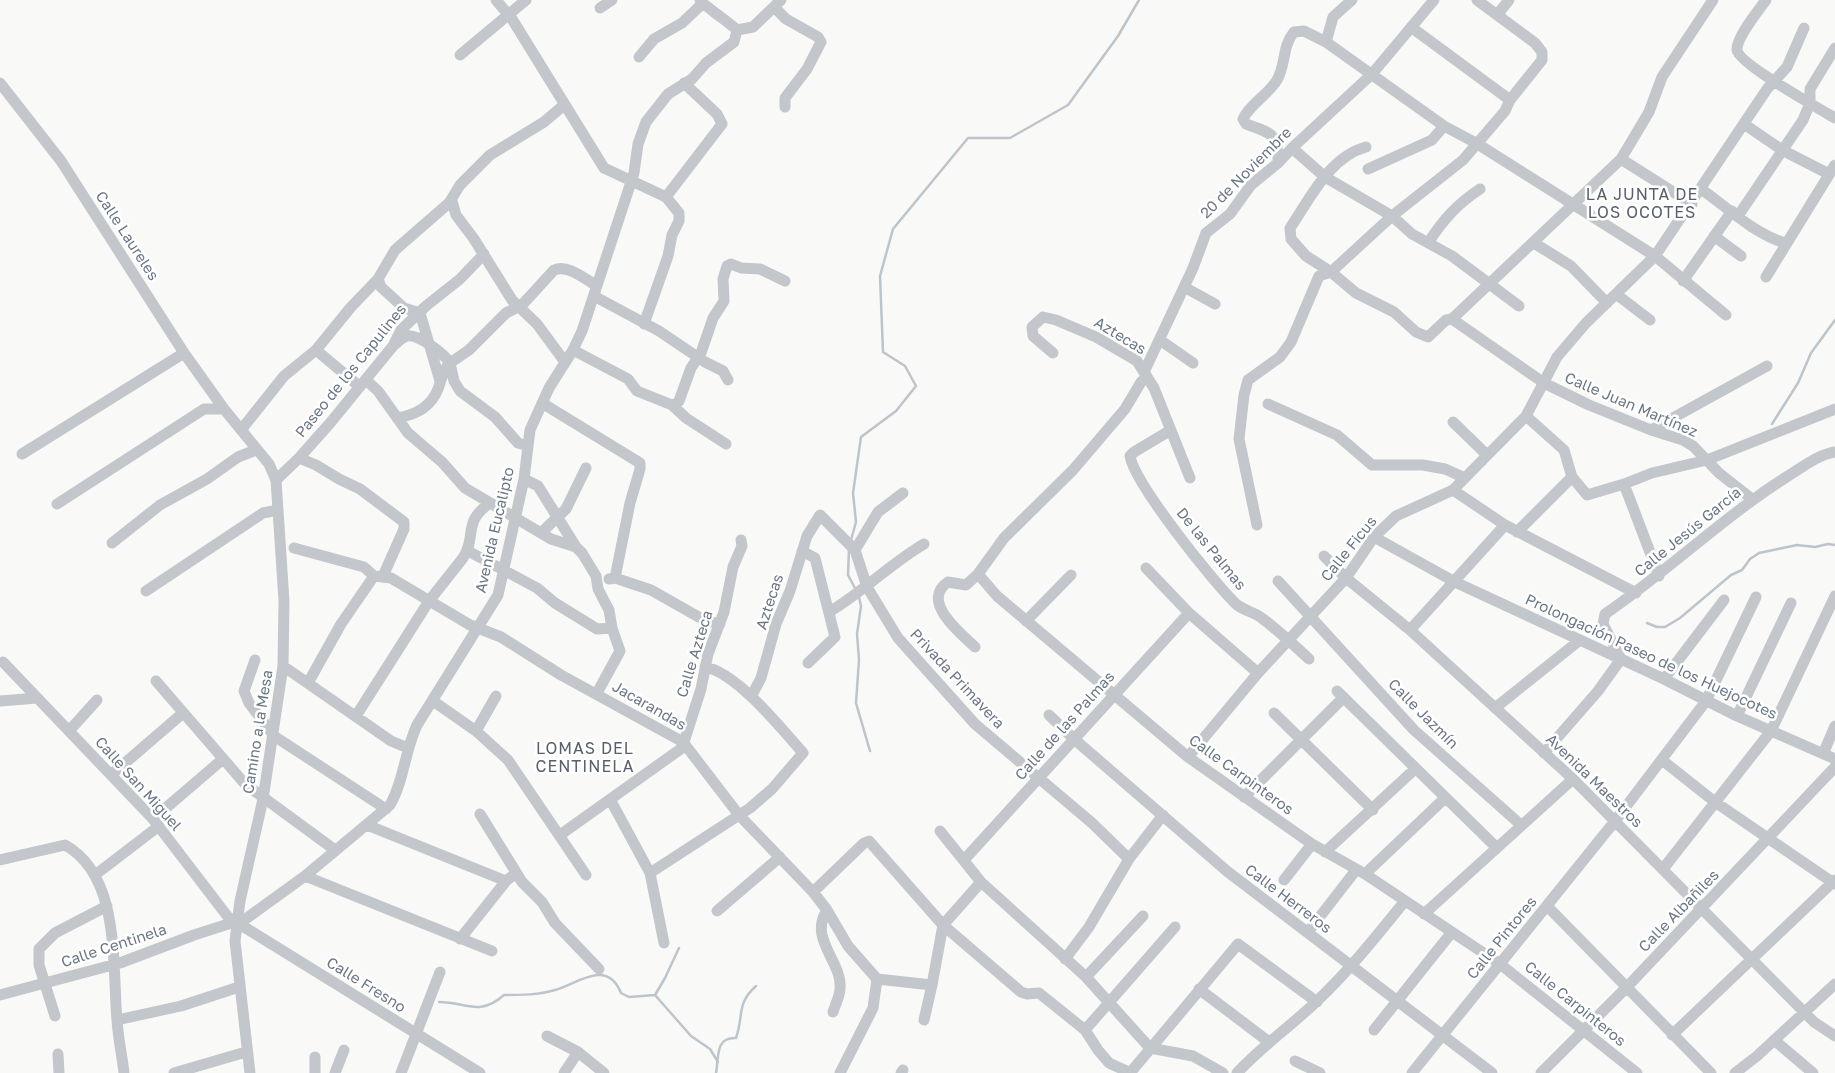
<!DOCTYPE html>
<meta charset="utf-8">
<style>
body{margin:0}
canvas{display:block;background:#f9f9f7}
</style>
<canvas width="1835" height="1073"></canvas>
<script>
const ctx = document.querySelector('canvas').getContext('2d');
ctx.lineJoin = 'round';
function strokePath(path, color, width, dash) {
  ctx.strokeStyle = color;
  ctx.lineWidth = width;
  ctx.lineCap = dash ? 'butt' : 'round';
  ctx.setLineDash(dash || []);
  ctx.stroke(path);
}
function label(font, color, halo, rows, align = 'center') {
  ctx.font = font + ' "Golos Text",sans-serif';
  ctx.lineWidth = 5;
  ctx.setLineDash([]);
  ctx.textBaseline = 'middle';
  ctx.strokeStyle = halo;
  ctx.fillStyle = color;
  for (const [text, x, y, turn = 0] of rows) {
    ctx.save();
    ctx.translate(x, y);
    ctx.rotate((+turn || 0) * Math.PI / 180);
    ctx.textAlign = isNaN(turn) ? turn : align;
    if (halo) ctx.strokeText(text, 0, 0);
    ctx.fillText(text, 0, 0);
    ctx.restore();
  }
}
strokePath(new Path2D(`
 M1772,424l26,-41 13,-30 24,-33
 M851,540l5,-18 -3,-29 8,-56 35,-26 20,-25 -11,-20 -22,-14 -3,-76 13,-47 75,-91h42l58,-33 50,-69 21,-36
 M849,548l-1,27 8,15
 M859,597l2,9 -4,28 2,26 -3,43 14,48
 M1647,623l10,4h8l15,-9 51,-43 11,-5 8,-11 9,-6 38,-8 18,2 13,-3 7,1
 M655,995l10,-17 14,-30
 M439,1002c27,0 40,15 65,-7 17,0 35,0 51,-5 22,-6 52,-32 66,3l8,4 26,-2 36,41 19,13 8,13
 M716,1073c3,-16 -1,-36 20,-35 8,-23 0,-34 20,-52`), '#bdc5ca', 2.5);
strokePath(new Path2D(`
 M496,0l16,19 92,149 62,29 13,16v8l-7,14 -4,21 -24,68
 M700,0c2,4 31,24 37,30
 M1766,0c-8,11 -30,38 -29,50 2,14 83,59 98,68
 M774,7l12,12 32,18 3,5 -14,27 -22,29v9
 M600,8l12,-8
 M1497,15l12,-15
 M1411,27l99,73
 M737,30l16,-3 28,-27
 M1326,42l7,-25 19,-17
 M460,55l66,-55
 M639,57l15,-18 28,-16 20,-19
 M0,83l61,78 123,192 40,56 45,55 7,16 8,121 -1,65 -20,133 -23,102 -5,40 15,132
 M1744,124l38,26 47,24
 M1366,147c-37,10 -56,52 -76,81l1,11 15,17 25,16 25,21 38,19 22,20 12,5 18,-17 6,-1 92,64 45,22 62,25 32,10 10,6 26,27 33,26
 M1292,148l33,29 67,39 20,18 40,22 67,50
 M1621,159l71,45
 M1278,163c1,-29 -6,-30 -32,-39l-3,-5c7,-15 25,-24 34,-39 9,-15 5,-34 17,-48l10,-1 22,11 118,84 32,17 179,113 71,59
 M1368,169l64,-29 12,-14
 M1701,189c27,19 52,44 84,54
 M666,197l56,-73 -5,-10 -33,-31
 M452,201l4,14 18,24 38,61 25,24 28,38
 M1738,216l65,-96 7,-17v-14l25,-41
 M1714,236l27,20
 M1428,243c15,-23 29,-39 52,-54
 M1534,243l37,23 36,37
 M1766,277l69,-112
 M378,279l3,8 23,21 16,5
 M1683,281l49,-70
 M1184,287l31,17
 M1616,294l34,26
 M594,296l65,35 46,31 18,9 5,9
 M420,313l20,68
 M1452,319l169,-160 28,-47 13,-35 51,-77
 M1160,340l33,23
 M394,345c4,-3 8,-8 13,-9 12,-2 37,18 43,27 -8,8 -8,16 -12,26 -7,18 -22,26 -41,29
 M316,350l43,36
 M573,350l55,29 9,12 35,14 14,13 40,26
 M1053,353l-20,-17 -1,-9 11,-10 13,3 40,17 41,24 17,27 36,90
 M1145,370l48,-102 13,-35 24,-19 21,-29 27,-22 14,-15 80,-74 62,-74
 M1146,378l-5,4 -16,27 -52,61 -69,68 -26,36 19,22 191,161 124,87 53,30 135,90 137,109
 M366,380l12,11 30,42 34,29 23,26 86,51 25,8 6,6 14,23 2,13 11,21 3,18 8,23 -23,42
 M542,403l98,60v6l-10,34 -15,75
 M1268,404l69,31 35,30h51l22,4 20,9
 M674,406l5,-5 12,-33 10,-15 12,-35 11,-17 -1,-22 4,-13 4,-2 10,4 19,1 25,12
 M1526,416l38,34 8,27 15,18 37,-11 28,-11 55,-13 128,-51
 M1453,422l33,32
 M241,430l43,-54 32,-26 35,-43 27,-28 17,-29 54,-47 11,-18 30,-30 54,-33 20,-17
 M1171,430l-37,22 -4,4c4,27 84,127 106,148 8,7 19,8 27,15 16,12 31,26 46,40
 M1651,430l116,-64
 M528,446l-10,-3 -23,-26 -35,-26 -6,-10 -4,-18 19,-13 37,-37 16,-8 32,-35c14,-6 31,9 43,16
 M22,454l162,-101
 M299,458l17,7 23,14 21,10 44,33v7l-21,47
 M524,479l14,7 38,61
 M276,480l23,-22 32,-36 62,-76 8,-16 25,-24 34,-27 24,-25
 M1624,484l35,92
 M1453,490l52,35 131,68
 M57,504l147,-95h20
 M1257,525l-18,-86 5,-44 4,-15 32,-23 11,-15 28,-66 12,-4 61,-56 71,-56 42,-49 5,-11 32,-40v-8l-7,-9 -58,-43
 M1517,532l55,-55
 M541,533l25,-24 20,-41
 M1374,537l81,45 209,97 73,37 98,43
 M112,543l48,-38 47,-26 31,-22 18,-7
 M294,548l70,19 10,9 17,2 79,47 31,12 60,38 122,67 56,73 74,77 14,18 21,36 29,33 -4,29 -33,65
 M855,550l23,-38 25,-19
 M468,551l69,37 18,15 42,26 15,-1
 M802,551l13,7 20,79 -27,26
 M1324,556l22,22 64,52 163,149 241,243 21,14
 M1146,568l43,45 69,60
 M609,579l6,-1 36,12 53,30 16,4
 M1278,581l136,149 107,95
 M146,591l117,-78 15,-3
 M829,612c34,-20 61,-48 95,-68
 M1026,621l45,-46
 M1410,630l95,-105
 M975,647c-15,-14 -55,-46 -27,-65l18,3 12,-11
 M255,660l-11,31 5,12 25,33 112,73
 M3,662l150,157 75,98 252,156
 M283,666l108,75 17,7
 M1664,679l60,-79
 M156,681l89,103 90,66
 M308,683l33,-59 33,-48
 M1337,691l160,157
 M752,695l9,-17 15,-54 14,-33 17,-55 13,-21 35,35 12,37 31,51 77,86 117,99 37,36
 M0,701l37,-3
 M433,701l43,30 32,29 78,115
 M1495,708l85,-68
 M1274,713l99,97
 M1049,715l25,24 154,133 264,201
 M356,716l73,-115 34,-43c14,-21 -1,-36 27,-55
 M1737,716l54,-113
 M69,731l28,-31
 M476,731l20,-35
 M1544,753l54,-62 23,-32 -18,-35 2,-10c63,-43 118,-97 183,-138 15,-9 29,-21 47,-24
 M1823,754l12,-28
 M1188,757l70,-84 88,-95 28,-41 22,-21 57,-26 73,-74 31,-59 29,-34 69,-67 112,-167 20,-22 17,-39
 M1662,760l53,42 120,82
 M111,775l72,-62
 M1244,797l99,-99
 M611,801l39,72 14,70
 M480,814l42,68 20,20 13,21 44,46
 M153,819l70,-60
 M367,825l139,56
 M940,831l41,51 105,95 64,71 43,8 30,17
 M560,835l122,-87 19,-59 7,-35 16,-42 9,-45 9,-21 -1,-6
 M1325,852l90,-83
 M0,860l65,-15c56,31 47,120 52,175 1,18 5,35 7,53
 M964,860l225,-247
 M1663,869l108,-138 64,-135
 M650,873l100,-65 22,-19 31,-36c-21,-24 -67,-81 -98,-86
 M1365,874l80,-76
 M95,875l64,-49
 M305,876l187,75
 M1284,880l28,-36
 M813,892l51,-49 5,-2 74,84 78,67 6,2 12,-1 46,37 13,20 11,13 22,10
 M1547,906l164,167
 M827,910c-19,29 16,52 13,79 0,7 -5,16 -7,23
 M717,911l63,-54
 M1424,914l149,-135
 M943,925l38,-43
 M1308,932l48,-62
 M460,939l46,-58 5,-4
 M1065,959l24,-32 40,-68 34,-44
 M1086,977l57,-61
 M877,979l55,6 11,-60
 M1199,989l70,53
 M0,995l120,-32 74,-28 53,-17 58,-42 85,-71c14,-24 15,-55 27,-80l81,-130 26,-116 6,-49 19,-42 24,-38 9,-19 52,-158 4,-29 8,-22 22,-28 24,-15 14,-16 28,-21 3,-12
 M55,1016l-16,-51v-16l16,-16 52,-27
 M117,1020l64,-14 58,-19
 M924,1020l8,-35
 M1085,1030l90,-103
 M1374,1030l78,-98
 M1672,1035l163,-155
 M547,1036l31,16 26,21
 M1774,1040l39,33
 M58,1054l1,19
 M315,1057v16
 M1295,1061l25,12
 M174,1073l72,-21
 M335,1073l9,-23
 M401,1073l39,-101
 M564,1073l14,-21
 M901,1073l2,-3
 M1130,1073l108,-129 79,58
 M1237,1073c25,-27 54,-47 80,-72 32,-30 60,-66 88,-100
 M1412,1073l203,-252 91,-120 50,-104
 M1541,1073l85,-85 209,-221
 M1735,1073l22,-17 78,-72`), '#c3c6ca', 11);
label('15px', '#6b7785', '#fff', [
 ["20 de Noviembre",1246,173,-45],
 ["Calle Laureles",127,236,57],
 ["Aztecas",1120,336,31],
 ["Paseo de los Capulines",351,371,-51],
 ["Calle Juan Martínez",1631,405,23],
 ["Avenida Eucalipto",495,530,-77],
 ["Calle Jesús García",1688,532,-39],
 ["De las Palmas",1211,549,51],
 ["Calle Ficus",1349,549,-51],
 ["Aztecas",770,602,-72],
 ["Calle Azteca",695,654,-73],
 ["Prolongación Paseo de los Huejocotes",1651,657,25],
 ["Privada Primavera",957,679,47],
 ["Jacarandas",649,706,30],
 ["Calle Jazmín",1423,714,45],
 ["Calle de las Palmas",1065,726,-48],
 ["Camino a la Mesa",258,732,-81],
 ["Calle Carpinteros",1241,775,36],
 ["Avenida Maestros",1594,781,44],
 ["Calle San Miguel",138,784,48],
 ["Calle Herreros",1288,899,37],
 ["Calle Albañiles",1679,911,-46],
 ["Calle Pintores",1502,938,-51],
 ["Calle Centinela",114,946,-18],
 ["Calle Fresno",366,985,32],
 ["Calle Carpinteros",1575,1004,39]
]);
ctx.letterSpacing = '1px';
label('16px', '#58606b', '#fff', [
 ["LA JUNTA DE",1642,195],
 ["LOS OCOTES",1642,213],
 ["LOMAS DEL",585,749],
 ["CENTINELA",585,767]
]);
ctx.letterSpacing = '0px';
</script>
